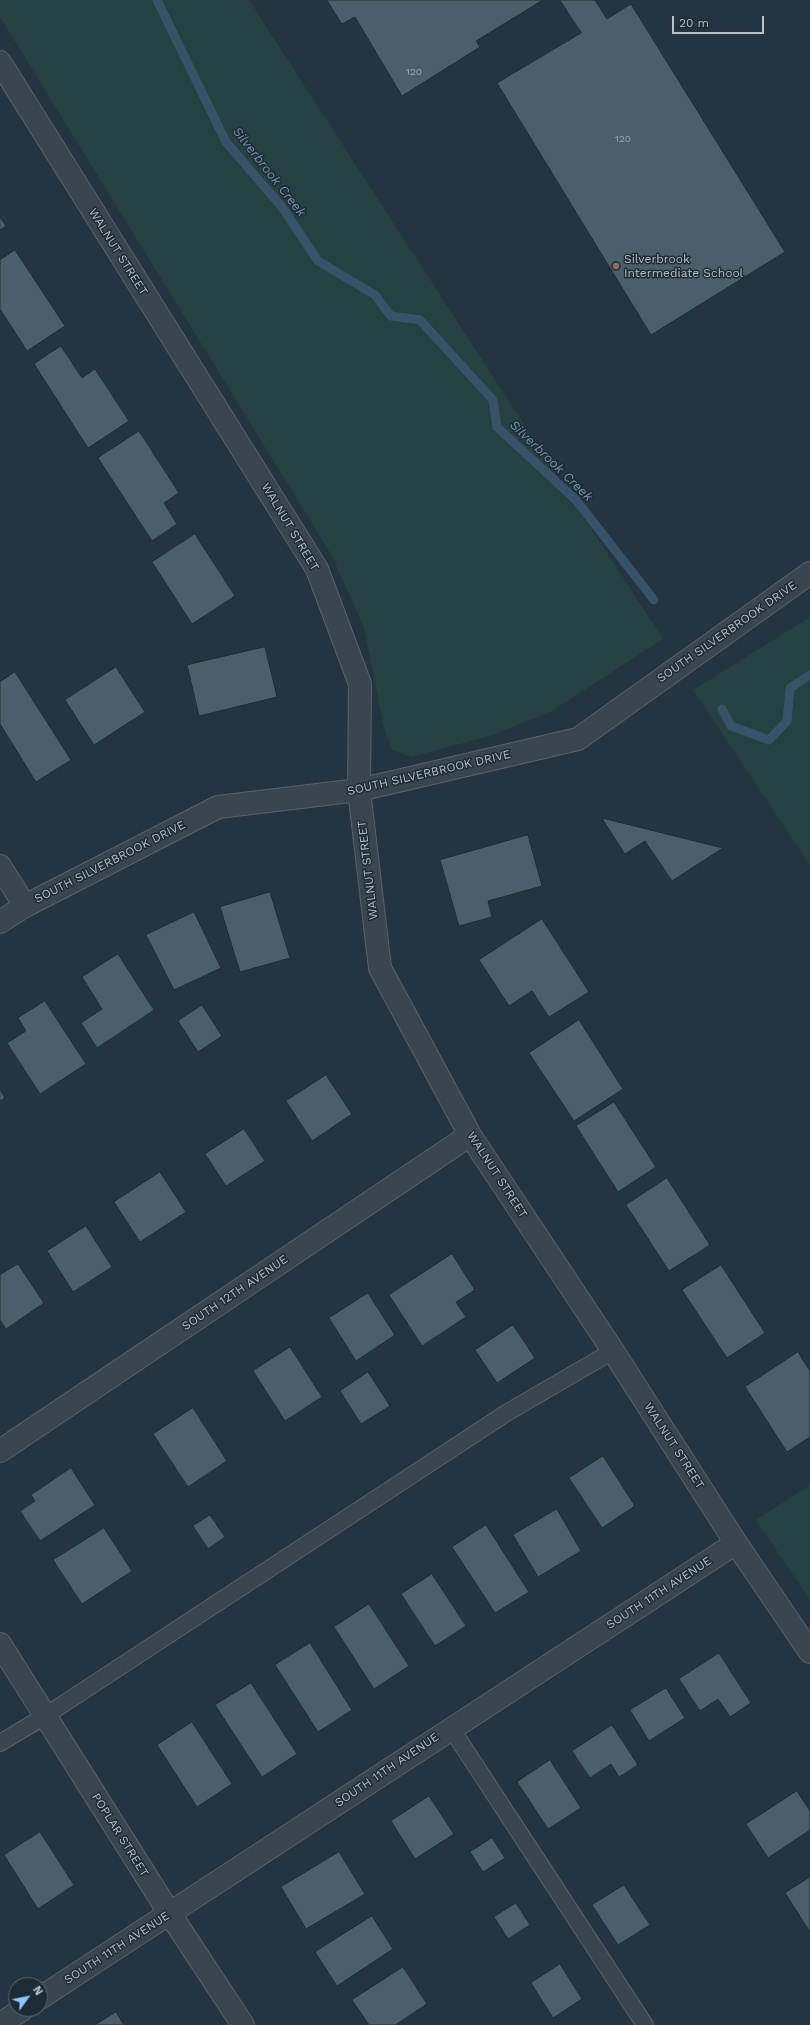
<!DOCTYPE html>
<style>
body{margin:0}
#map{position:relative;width:810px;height:2025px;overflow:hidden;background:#243440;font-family:"Work Sans",sans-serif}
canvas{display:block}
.north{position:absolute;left:8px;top:1977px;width:40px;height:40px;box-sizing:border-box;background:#1d2b35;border:1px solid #5a6771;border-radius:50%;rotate:57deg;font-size:11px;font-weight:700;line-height:16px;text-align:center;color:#b5c0cb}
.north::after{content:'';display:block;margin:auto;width:14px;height:18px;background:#8ac5fb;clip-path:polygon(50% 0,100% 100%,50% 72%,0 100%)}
.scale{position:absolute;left:672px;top:16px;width:92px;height:18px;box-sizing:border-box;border:2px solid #b5c0cb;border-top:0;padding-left:5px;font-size:12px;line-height:14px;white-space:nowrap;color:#b5c0cb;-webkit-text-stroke:3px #1d2b35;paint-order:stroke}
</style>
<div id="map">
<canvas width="810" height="2025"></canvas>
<div class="north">N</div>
<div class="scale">20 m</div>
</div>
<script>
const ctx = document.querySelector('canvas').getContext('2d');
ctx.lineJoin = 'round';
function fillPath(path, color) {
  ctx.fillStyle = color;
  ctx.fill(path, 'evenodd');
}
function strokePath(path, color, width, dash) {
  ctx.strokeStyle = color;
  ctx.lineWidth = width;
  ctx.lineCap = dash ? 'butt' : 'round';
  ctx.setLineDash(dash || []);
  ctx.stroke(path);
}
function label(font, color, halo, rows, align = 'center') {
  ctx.font = font + ' "Work Sans",sans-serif';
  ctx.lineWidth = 3;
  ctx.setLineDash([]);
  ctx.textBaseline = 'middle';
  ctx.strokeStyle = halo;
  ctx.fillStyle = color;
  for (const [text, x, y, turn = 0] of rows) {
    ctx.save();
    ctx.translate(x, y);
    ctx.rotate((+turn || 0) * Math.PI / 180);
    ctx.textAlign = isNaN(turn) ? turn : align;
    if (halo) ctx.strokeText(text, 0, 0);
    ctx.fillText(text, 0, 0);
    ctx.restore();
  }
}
fillPath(new Path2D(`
 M0,0h249l414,639 -111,72 -59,24 -81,22 -20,-7 -8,-22 -20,-100 -32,-72 -332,-539z
 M810,617v248l-117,-175z
 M810,1485v115l-54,-80z`), '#264141');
strokePath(new Path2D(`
 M157,0l69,142 56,65 36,54 57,34 16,21 29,4 73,80 4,27 79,73 78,100
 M722,709l9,17 38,14 18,-19 3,-33 20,-13`), '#385368', 9);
const building = new Path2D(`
 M327,0h216l-67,41 4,6 -78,49 -47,-79 -13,7z
 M560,0h35l12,19 24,-15 154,248 -134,83 -154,-252 84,-50z
 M0,217l6,9 -6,4z
 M15,250l50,76 -38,25 -27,-42v-49z
 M61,346l21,32 13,-9 34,52 -41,27 -54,-84z
 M139,431l40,62 -15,10 13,21 -25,17 -54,-83z
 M195,534l40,62 -43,28 -40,-62z
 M265,647l12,50 -78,19 -12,-51z
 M116,667l29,45 -51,33 -29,-45z
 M15,672l56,88 -35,22 -36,-58v-42z
 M602,818l121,30 -51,33 -27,-40 -20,13z
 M528,835l14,51 -54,15 4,16 -33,9 -19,-66z
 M270,892l20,66 -50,14 -20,-65z
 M194,912l27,56 -47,22 -28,-55z
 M542,919l47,73 -40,25 -17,-26 -23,15 -30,-46z
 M118,954l36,56 -57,38 -16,-25 21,-14 -20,-32z
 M45,1001l41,63 -46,30 -33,-51 19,-12 -8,-13z
 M202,1005l20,31 -24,16 -20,-31z
 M579,1020l44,69 -49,32 -45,-68z
 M326,1075l26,39 -40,27 -26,-40z
 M0,1089l5,9 -5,3z
 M614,1102l42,65 -38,25 -42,-66z
 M244,1129l21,32 -39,25 -21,-32z
 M160,1172l26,40 -46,30 -26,-40z
 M667,1178l43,67 -41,26 -43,-66z
 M86,1226l26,41 -39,25 -26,-41z
 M452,1254l23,36 -19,12 10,15 -44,29 -33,-51z
 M18,1264l26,39 -38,26 -6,-9v-45z
 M721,1265l44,68 -38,25 -45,-68z
 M368,1293l27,42 -39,26 -27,-43z
 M513,1325l22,33 -38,25 -22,-33z
 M290,1347l32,50 -37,24 -32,-50z
 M798,1352l12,19v66l-23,15 -42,-65z
 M368,1372l22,34 -29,18 -21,-33z
 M193,1408l34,53 -39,26 -35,-53z
 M603,1456l32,50 -33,22 -33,-50z
 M71,1468l24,37 -55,36 -20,-30 15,-10 -4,-6z
 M557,1509l24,42 -43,26 -25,-42z
 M210,1515l15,22 -17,12 -15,-23z
 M486,1525l43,67 -34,21 -43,-66z
 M104,1528l28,43 -50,33 -29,-44z
 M432,1574l34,52 -31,20 -34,-52z
 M369,1604l40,62 -35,23 -40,-62z
 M310,1643l42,67 -34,22 -43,-67z
 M719,1653l32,50 -21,14 -12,-18 -18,12 -21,-32z
 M251,1683l46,71 -35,23 -47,-72z
 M666,1688l19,30 -36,23 -19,-31z
 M192,1722l40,62 -35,23 -40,-62z
 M612,1725l26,40 -19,12 -8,-13 -21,14 -18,-27z
 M550,1760l31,48 -33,21 -31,-47z
 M797,1791l13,20v19l-42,28 -22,-34z
 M429,1796l25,38 -39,25 -24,-38z
 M40,1832l34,53 -36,24 -34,-54z
 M492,1838l13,20 -22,14 -13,-20z
 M339,1852l26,42 -59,35 -25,-42z
 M810,1877v55l-25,-39z
 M624,1885l26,40 -32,20 -26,-40z
 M516,1903l14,22 -22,14 -14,-22z
 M372,1916l21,33 -56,37 -22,-34z
 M560,1964l22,35 -29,19 -22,-35z
 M403,1967l24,37 -32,21h-26l-17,-25z
 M116,2012l8,13h-29z`);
fillPath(building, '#4d5e6b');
strokePath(building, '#202d37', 1);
const lane = new Path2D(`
 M451,1728l194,297
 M0,1743l45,-27 463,-304 105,-61`);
const street = new Path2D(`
 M0,62l317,507 43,115 -1,106 21,178 90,167 143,216 123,192 74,109
 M0,866l25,40
 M0,922l25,-16 193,-99 141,-17 219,-51 232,-166
 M0,1451l470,-316
 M0,1644l170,270 73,111
 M40,1998l696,-455
 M0,2024l23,-15`);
strokePath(lane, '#57636e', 18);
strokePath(street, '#57636e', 24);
strokePath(lane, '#394650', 16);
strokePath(street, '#394650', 22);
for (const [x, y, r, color] of [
 [616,266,4,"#8d6e63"]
]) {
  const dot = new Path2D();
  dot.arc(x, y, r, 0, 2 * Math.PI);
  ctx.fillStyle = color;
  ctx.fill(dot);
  strokePath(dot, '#1d2b35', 1.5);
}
label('10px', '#9ba8b3', null, [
 ["120",414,72],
 ["120",623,139]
]);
label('12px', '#b5c0cb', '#1d2b35', [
 ["WALNUT STREET",118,252,58],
 ["WALNUT STREET",290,527,59],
 ["SOUTH SILVERBROOK DRIVE",727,632,-35],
 ["SOUTH SILVERBROOK DRIVE",429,773,-13],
 ["SOUTH SILVERBROOK DRIVE",110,862,-27],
 ["WALNUT STREET",368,870,-97],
 ["WALNUT STREET",497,1175,57],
 ["SOUTH 12TH AVENUE",235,1293,-34],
 ["WALNUT STREET",674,1446,57],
 ["SOUTH 11TH AVENUE",659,1593,-33],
 ["SOUTH 11TH AVENUE",387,1770,-34],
 ["POPLAR STREET",120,1835,58],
 ["SOUTH 11TH AVENUE",117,1948,-33]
]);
label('12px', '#b5c0cb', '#1d2b35', [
 ["Silverbrook",624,259],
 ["Intermediate School",624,273]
], 'left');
label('italic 13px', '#7496ae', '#1d2b35', [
 ["Silverbrook Creek",269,172,52],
 ["Silverbrook Creek",551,461,44]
]);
</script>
